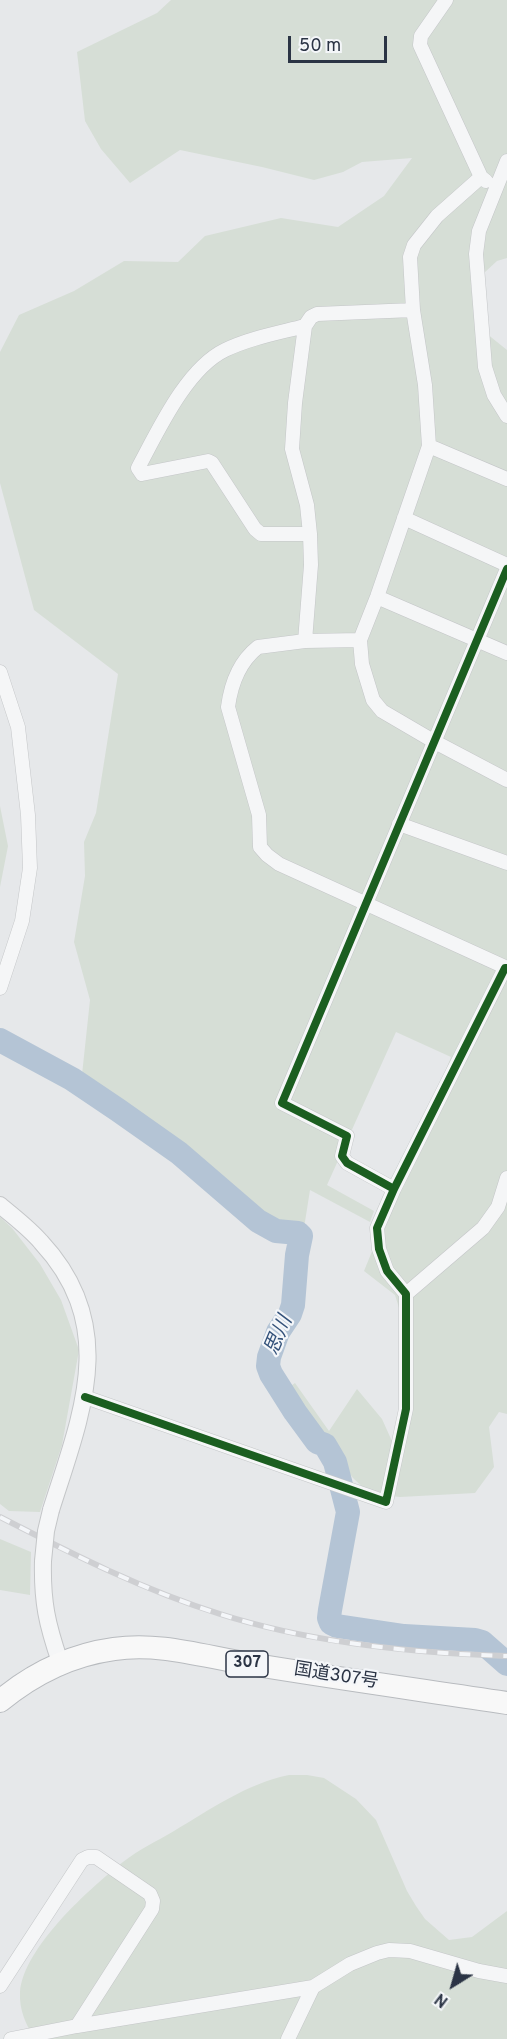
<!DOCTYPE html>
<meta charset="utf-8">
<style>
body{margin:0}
#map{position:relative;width:507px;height:2039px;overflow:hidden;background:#e6e8ea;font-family:Overpass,sans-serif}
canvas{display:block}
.north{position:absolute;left:423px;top:1955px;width:60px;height:60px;-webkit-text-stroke:4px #f4f6f9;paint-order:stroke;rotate:217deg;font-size:16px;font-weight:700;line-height:24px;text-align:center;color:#2b3445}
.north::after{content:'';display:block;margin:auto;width:21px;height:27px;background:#2b3445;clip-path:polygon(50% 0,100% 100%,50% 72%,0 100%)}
.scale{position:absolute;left:288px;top:36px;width:99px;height:27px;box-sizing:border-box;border:3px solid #2b3445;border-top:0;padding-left:8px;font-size:18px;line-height:21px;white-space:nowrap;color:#2b3445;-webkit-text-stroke:4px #f4f6f9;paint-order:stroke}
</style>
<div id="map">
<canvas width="507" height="2039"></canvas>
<div class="north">N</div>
<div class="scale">50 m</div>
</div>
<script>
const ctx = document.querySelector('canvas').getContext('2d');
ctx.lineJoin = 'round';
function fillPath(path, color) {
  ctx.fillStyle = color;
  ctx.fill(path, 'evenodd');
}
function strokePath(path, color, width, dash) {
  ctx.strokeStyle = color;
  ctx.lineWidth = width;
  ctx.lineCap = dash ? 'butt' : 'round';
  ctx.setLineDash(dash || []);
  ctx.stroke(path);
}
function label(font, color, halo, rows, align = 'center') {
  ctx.font = font + ' Overpass,"Noto Sans JP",sans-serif';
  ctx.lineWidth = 4.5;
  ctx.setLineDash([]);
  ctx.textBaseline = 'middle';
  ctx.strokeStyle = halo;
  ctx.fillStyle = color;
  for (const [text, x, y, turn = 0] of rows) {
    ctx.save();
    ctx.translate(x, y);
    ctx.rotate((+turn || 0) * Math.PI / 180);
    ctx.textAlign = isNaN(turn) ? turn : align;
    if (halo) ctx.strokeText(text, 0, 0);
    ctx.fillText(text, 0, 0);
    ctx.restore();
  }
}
fillPath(new Path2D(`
 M171,0h336v258l-10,3 -26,24 5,40 31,25v1064l-8,-2 -10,15 5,40 -19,26 -75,4 -30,-3 -17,-16 -68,-88 10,-7 34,48 28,-42 25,30 18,40 9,-37 4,-70 -18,-57 -31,-24 87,-214 -55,-25 -69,153 47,26 -4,11 -60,-32 -6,38 -41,-9 -90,-75 -92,-60 9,-84 -16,-58 11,-66 -1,-34 12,-29 22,-139 -84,-64 -34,-127v-131l19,-37 55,-24 50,-30 54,1 27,-26 76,-18 57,9 46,-31 28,-38 -50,4 -19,10 -29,8 -52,-13 -82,-17 -50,33 -29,-34 -16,-28 -8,-69 80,-39z
 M0,806l8,40 -8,41z
 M0,1217l12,11 28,36 21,36 18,50 -17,95 -22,67 -31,-1 -9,-7z
 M0,1539l31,13 -1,43 -30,-5z
 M289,1775h18l17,3 32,21 20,21 31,71 9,15 9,13 24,21 23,-3 35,-26v128h-472c-9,-14 -16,-29 -15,-47 4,-45 69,-103 103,-130 15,-12 34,-21 51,-31 37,-22 72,-47 115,-56z`), '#d6ded6');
strokePath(new Path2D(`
 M0,1040l72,39 46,31 61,43 79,68 18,10 22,2 3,3 -4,19 -4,50 -3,9 -12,18 -9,25 -1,9 3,8 24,38 22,30 8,3 10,17 13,50 -18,98 -1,8 2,5 6,3 67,10 71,4 7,2 25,22`), '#b4c4d5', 24);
const minor = new Path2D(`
 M446,0l-25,36 -1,9 61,132 5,4
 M507,161l-28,70 -3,23 9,113 9,28 13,21
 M481,177l-44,39 -23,29 -4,12 3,53 12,75 4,61 -52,151 -17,43 2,24 11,36 9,11 53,31 72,38
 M305,326c-27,7 -55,12 -80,24 -39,19 -67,81 -87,118l4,6 66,-13 4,2 43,66 6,5h49
 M429,446l78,33
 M404,518l103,47
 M377,597l130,56
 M360,640l-55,1 -47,6c-19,15 -27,37 -30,60l31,108 1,32 7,8 12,9 228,104
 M305,641l6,-76 -1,-31 -3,-29 -15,-56 3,-46 10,-77 6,-9 6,-3 96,-4
 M0,672l18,55 10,88 2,53 -8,53 -22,67
 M399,824l108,39
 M394,1189l-47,-26 -5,-7 5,-20 -65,-33 225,-534
 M406,1294l77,-66 15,-21 9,-29
 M85,1397l301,105 20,-93v-115l-19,-23 -8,-22 -2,-21 17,-39 111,-221
 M0,1986l82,-126 6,-3h8l54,37 3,7 -1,8 -75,117
 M11,2039l66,-13 236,-39 37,-23 27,-11 12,-3 21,1 69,20 28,5
 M288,2039l25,-52`);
const tertiary = new Path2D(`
 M0,1205c14,12 29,23 41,37 79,85 40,173 10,268
 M43,1561c-1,41 4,63 17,101`);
const trunk = new Path2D(`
 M0,1701c34,-28 70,-46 114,-52 46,-7 91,8 136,15 85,14 171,26 257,39`);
strokePath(minor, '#c4c6c8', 15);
strokePath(tertiary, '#c4c6c8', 18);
strokePath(trunk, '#b8bbbf', 24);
strokePath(minor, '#f5f6f7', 14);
strokePath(tertiary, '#f5f6f7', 16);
strokePath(trunk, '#f8f8f8', 22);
const rail = new Path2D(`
 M0,1517c72,37 143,73 220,97 91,29 192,39 287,42`);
strokePath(rail, '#cecfd2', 6);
strokePath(rail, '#f4f6f9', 4, [11]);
const tertiaryBridge = new Path2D(`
 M43,1561l3,-30 5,-21`);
strokePath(tertiaryBridge, '#c4c6c8', 18, []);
strokePath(tertiaryBridge, '#f5f6f7', 16);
strokePath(new Path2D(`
 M394,1189l-47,-26 -5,-7 5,-20 -65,-33 225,-534
 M85,1397l301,105 20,-93v-115l-19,-23 -8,-22 -2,-21 17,-39 111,-221h2`), '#1b5e20', 8);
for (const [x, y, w] of [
 [247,1664,42]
]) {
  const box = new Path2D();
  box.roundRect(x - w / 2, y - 13, w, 26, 4.5);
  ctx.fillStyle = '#f4f6f9';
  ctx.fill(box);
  strokePath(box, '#2b3445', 1.5);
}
label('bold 16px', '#2b3445', null, [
 ["307",247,1664]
]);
label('18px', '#2b3445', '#f4f6f9', [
 ["国道307号",336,1677,9]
]);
label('italic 20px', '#34527a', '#f4f6f9', [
 ["思川",280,1336,-67]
]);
</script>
